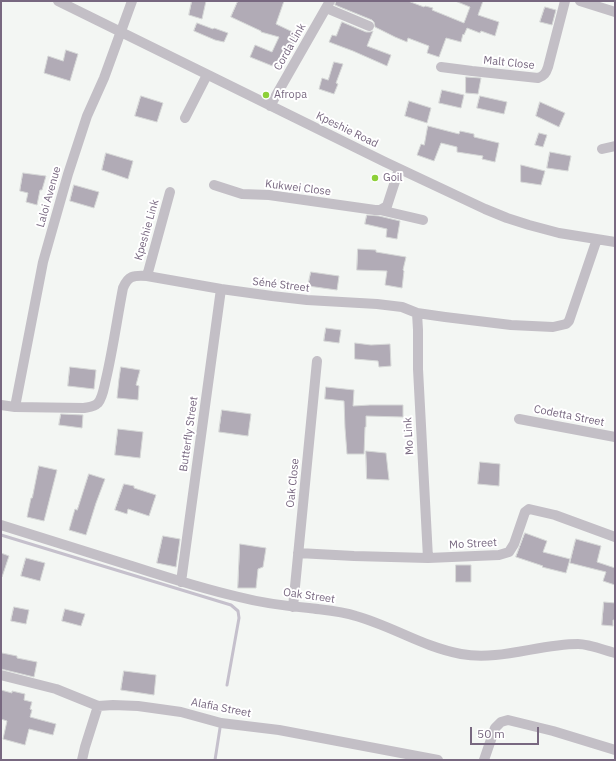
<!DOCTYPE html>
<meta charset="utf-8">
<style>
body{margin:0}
#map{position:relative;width:616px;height:761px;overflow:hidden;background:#f3f6f3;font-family:"IBM Plex Sans",sans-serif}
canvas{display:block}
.frame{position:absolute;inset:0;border:2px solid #786880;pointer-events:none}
.scale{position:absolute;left:470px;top:727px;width:69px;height:18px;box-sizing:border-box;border:2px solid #786880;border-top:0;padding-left:5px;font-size:12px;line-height:14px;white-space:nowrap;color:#786880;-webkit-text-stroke:3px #fff;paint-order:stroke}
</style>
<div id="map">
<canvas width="616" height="761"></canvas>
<div class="frame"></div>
<div class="scale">50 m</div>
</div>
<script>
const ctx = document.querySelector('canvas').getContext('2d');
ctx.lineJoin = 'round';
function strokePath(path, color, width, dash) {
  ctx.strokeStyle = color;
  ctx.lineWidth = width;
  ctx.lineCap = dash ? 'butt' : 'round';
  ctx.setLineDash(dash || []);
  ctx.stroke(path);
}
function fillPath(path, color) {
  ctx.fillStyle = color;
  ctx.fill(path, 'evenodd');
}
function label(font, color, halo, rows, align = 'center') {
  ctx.font = font + ' "IBM Plex Sans",sans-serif';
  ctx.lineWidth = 4;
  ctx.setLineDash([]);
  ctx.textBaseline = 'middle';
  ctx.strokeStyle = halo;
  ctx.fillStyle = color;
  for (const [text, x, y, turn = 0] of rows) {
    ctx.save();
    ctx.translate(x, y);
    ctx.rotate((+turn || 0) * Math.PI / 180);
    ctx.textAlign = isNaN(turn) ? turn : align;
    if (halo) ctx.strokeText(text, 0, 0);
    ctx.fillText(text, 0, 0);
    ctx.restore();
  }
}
strokePath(new Path2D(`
 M1,535l230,70 7,6 1,7 -12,67
 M215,760l5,-32`), '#c5c0cc', 3);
const building = new Path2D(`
 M192,1h14l-4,18 -13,-4z
 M238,1h46l-8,23 23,11 -6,14 -4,-2 -9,22 -30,-12 5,-12 17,7 7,-15 -18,-5v-1l-30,-14z
 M336,1h72l16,6 1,-1 8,2 -1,2 32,13 6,-16 -15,-6h28l-5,14 21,7 -4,14 -14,-5 -1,2 -13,-5 -3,7 -1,-1 -2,8 -15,-4 -7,19 -12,-4 2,-7 -21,-8 -1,4 -12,-5 -20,-10 -1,-5 -2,-2 -37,-15z
 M545,7l11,3 -4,15 -12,-3z
 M342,22l24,10h4l3,-1 -6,15 24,9 -4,11 -34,-15 -24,-9 3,-7 4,1z
 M197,23l16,6 1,-1 14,5 -4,9 -9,-2 -21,-9z
 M66,50l12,4 -8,27 -26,-8 4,-17 15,5z
 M334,62l9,2 -7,19 2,1 -4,10 -15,-5 3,-11 6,2z
 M466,77l15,1 -3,16 -12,-1z
 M442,90l22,5 -3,13 -22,-5z
 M141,96l22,7 -6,19 -22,-6z
 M480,96l27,6 -3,12 -27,-6z
 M409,101l22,7 -4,15 -22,-7z
 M540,102l25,11 -6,14 -23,-11z
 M428,126l31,8 1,-3 14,3v3l25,6 -4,19 -13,-3 1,-3 -26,-4v-5l-16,-4 -7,18 -17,-6 4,-11 3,1z
 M539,133l8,2 -4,12 -8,-2z
 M550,152l21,4 -3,15 -21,-3z
 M106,153l27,8 -5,18 -26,-9z
 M521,165l24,6 -4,14 -20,-3z
 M23,173l23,3 -4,14h-2l-3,15 -11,-3 2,-9 -8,-2z
 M74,185l25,7 -5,16 -24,-7z
 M367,215l12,1 21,5 -3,18 -11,-2 1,-8 -22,-5z
 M358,249l18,1v2l30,5 -3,13 1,1 -2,17 -17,-3 2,-14 -30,-1z
 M311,272l28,4 -2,14 -29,-4z
 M326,328l15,2 -2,13 -15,-2z
 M355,343l16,2 19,-1 1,22 -12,1 -1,-6 -23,-2z
 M70,367l26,3 -2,19 -26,-3z
 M121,367l19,3 -4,15 3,1 -1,14 -21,-2 2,-19z
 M326,387l28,3 -1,16 17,-1h33v12l-37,-1v11h-1l-1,27h-17l-2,-26 -1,-27 -19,-2z
 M222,410l29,4 -3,22 -29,-4z
 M61,414l22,1 -1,13 -23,-3z
 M118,429l25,3 -3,26 -25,-3z
 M366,451l20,2 3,27 -22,-1z
 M480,462l20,2 -1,22 -21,-2z
 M39,466l18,4 -13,51 -17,-4 4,-19h1z
 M89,474l16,5 -9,24 -10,32 -17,-5 6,-21 2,1z
 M124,484l10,2v2l22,7 -7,21 -21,-7 -1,5 -12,-4z
 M525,533l22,8 -4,11 27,7 -4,14 -24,-6 1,-1 -27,-9z
 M163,536l17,3 -4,28 -19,-4z
 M576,539l25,7 -4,16 18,6v17l-12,-4 3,-9 -36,-9z
 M240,544l26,4 -3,19 -5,2 -2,19h-18z
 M1,553l8,3 -7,21 -1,-1z
 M26,558l19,5 -5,18 -19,-5z
 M456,565h15v17h-15z
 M604,602l11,1v17h-2v6l-11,-1z
 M14,607l15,3 -3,14 -15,-3z
 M65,609l20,5 -4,12 -19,-5z
 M2,653l15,3v2l20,4 -3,15 -33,-8v-10z
 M124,671l32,4 -2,20 -33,-5z
 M1,690l11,3v-2l13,3 -1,6 8,2 -2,7 2,1 -2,7 26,7 -3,11 -24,-6 -4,16 -22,-6 4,-18 -6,-2z`);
fillPath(building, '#b1abb6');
strokePath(building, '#d5d7d6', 1);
strokePath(new Path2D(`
 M58,1l327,161 100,47 22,9 22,7 30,8 56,9
 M580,1l35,11
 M326,8l43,18
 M441,67l31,4 66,7c6,-2 8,-5 10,-11l17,-66
 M270,106l60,-105
 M185,118l22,-43
 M602,149l13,-3
 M214,185l28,9 27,1 106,15h5l7,-4 12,-37
 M380,210l43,10
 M147,276l23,-84
 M417,313l1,17v39l10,189
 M1,405l14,2 69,1c5,-1 10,-1 14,-5 5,-6 6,-16 8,-24 7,-30 11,-60 17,-91 5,-12 10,-13 24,-12l74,13 51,7 35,4 70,4 25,3 15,6 28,4 66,8 42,2 13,-3 3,-3 28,-82
 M15,407l28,-145 25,-88 19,-58 17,-38 28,-77
 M519,419l96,18
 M1,525c45,14 89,28 134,42 34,11 69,22 104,30 23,6 46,9 70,11 15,2 32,3 47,8 36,10 67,31 105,38 39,7 78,-10 117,-10 10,0 26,6 37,9
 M298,553l56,3 74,2 71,-3 10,-3 5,-8 11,-32 4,-3 26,6 60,22
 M181,582l40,-293
 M293,607l24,-246
 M1,675l55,14 42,17 15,-1 25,1 43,6 40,11 58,7 159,30
 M82,760l3,-13 13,-41
 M484,760l11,-32 6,-6 7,-2 45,11 62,19`), '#c3bfc6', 10);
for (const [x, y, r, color] of [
 [266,95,4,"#8dd038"],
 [375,178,4,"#8dd038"]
]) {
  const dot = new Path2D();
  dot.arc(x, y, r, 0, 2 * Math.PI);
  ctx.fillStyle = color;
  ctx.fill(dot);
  strokePath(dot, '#fff', 1.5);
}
label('11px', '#786880', '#fff', [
 ["Corda Link",290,47,-60],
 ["Malt Close",509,63,6],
 ["Kpeshie Road",347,130,26],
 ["Kukwei Close",298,188,7],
 ["Laloi Avenue",49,197,-74],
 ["Kpeshie Link",147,230,-74],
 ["Séné Street",281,285,7],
 ["Codetta Street",569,416,11],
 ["Butterfly Street",189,434,-82],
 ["Mo Link",409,436,-93],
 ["Oak Close",293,483,-84],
 ["Mo Street",473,544,-3],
 ["Oak Street",309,596,8],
 ["Alafia Street",221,708,11]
]);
label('11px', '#786880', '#fff', [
 ["Afropa",274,95],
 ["Goil",383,178]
], 'left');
</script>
